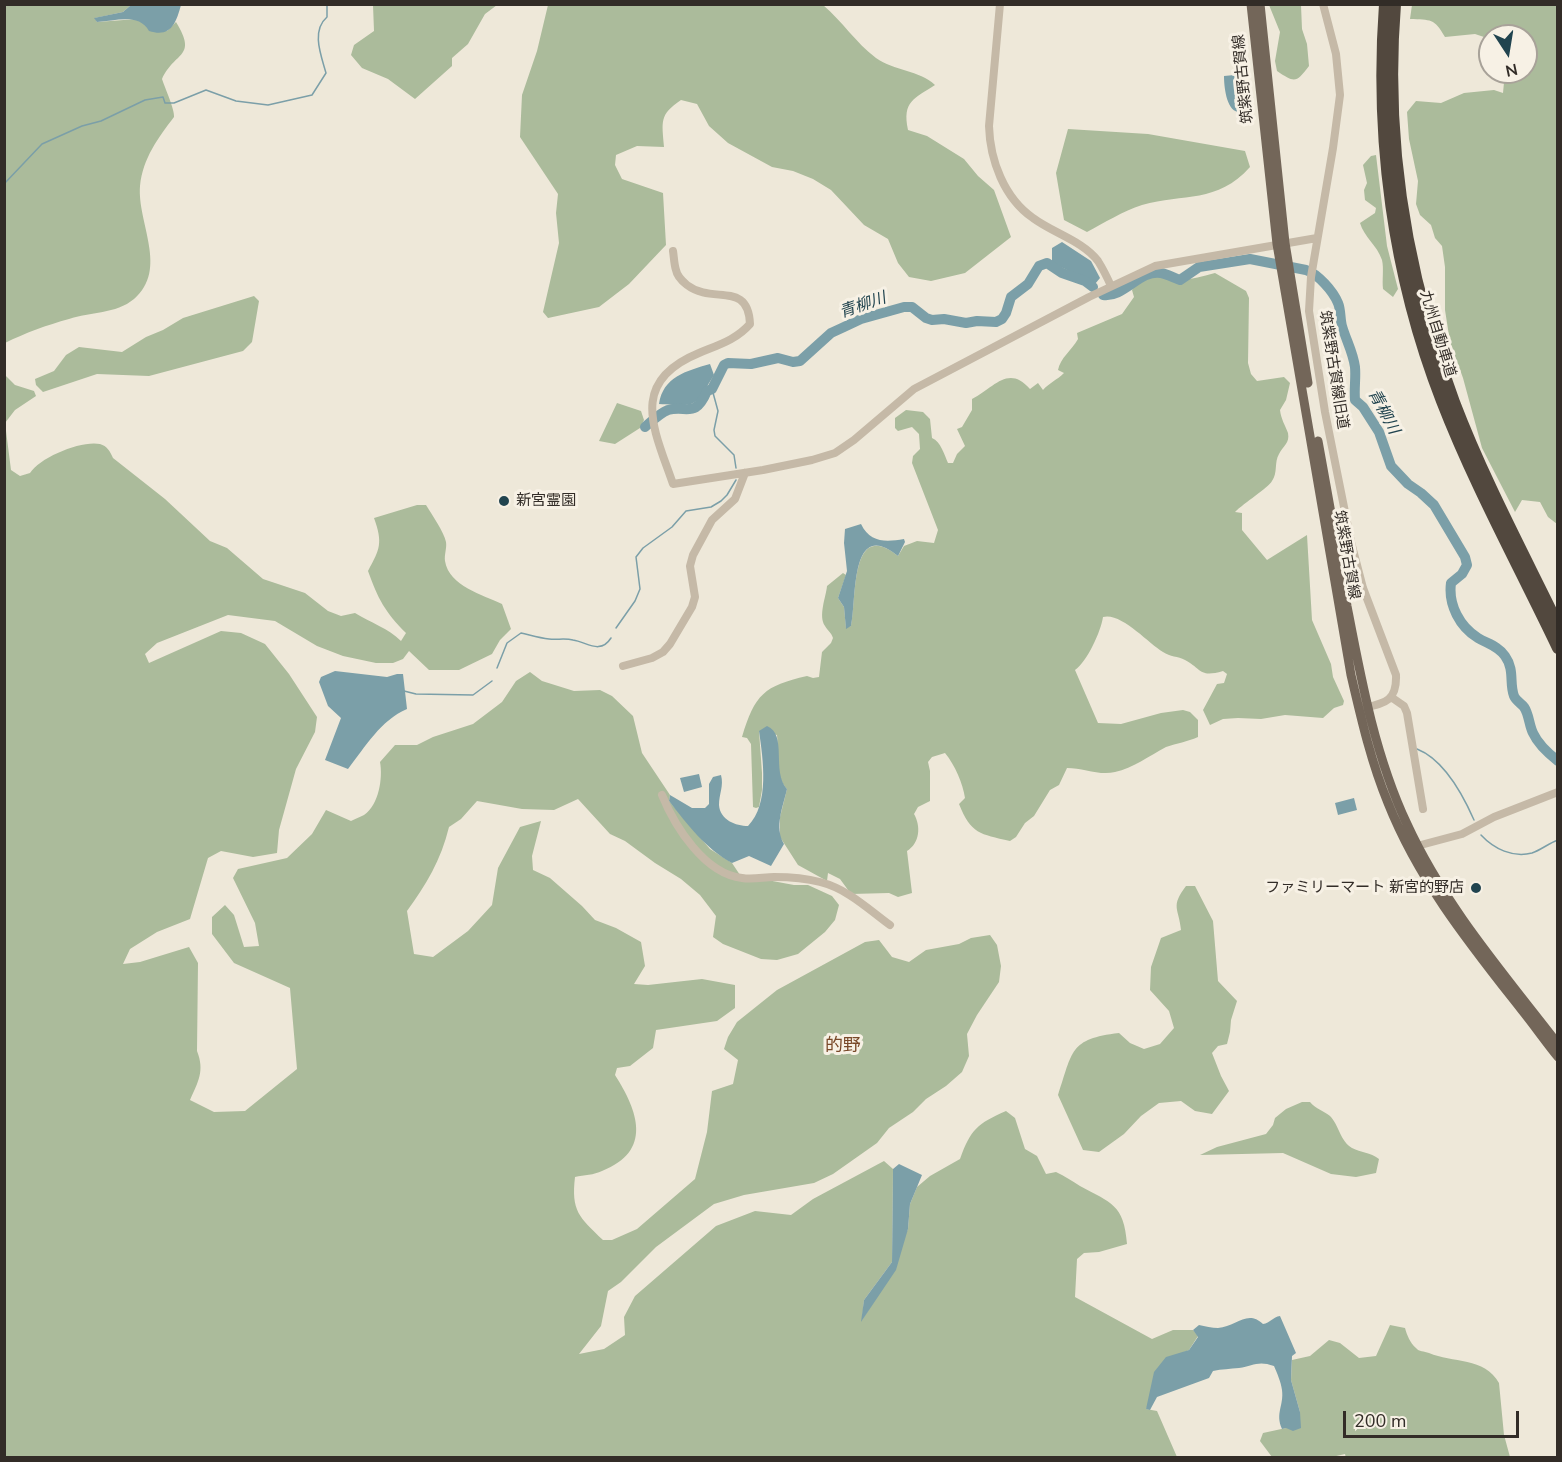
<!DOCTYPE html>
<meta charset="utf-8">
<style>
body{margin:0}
#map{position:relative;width:1562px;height:1462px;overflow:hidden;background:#eee8d9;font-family:"Nunito Sans",sans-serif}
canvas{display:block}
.frame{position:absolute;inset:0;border:6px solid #322c27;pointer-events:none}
.north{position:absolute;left:1478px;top:24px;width:60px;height:60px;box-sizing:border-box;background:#f7f1e5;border:2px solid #a8a299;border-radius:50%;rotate:168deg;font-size:16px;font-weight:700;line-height:24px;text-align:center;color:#322c27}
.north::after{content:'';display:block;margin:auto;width:21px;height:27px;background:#21444f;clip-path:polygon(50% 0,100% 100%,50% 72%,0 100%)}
.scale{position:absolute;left:1343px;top:1411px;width:176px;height:27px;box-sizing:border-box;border:3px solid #322c27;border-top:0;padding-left:8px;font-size:18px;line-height:21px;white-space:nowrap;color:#322c27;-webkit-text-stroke:4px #f7f1e5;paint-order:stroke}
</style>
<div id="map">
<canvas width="1562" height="1462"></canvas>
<div class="frame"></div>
<div class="north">N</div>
<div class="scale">200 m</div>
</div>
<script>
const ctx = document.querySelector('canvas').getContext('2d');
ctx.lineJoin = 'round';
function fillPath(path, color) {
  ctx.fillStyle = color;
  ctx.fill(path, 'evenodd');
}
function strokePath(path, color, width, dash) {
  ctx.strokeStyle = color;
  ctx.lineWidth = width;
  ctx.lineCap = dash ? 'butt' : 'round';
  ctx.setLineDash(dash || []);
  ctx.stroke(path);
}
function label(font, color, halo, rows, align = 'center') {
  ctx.font = font + ' "Nunito Sans","Noto Sans JP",sans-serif';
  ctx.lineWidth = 6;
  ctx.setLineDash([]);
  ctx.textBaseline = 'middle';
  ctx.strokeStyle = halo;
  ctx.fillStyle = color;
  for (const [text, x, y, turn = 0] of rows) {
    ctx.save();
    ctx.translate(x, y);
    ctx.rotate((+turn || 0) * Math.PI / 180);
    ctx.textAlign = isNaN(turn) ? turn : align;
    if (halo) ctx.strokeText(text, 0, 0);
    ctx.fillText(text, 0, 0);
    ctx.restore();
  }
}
fillPath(new Path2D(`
 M5,5h126l-8,7 -28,6 2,4 40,-3 30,12 9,-9c22,36 -1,29 -14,57 3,9 13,31 12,38 -16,21 -31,41 -34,69 -3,37 29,83 -6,113 -18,15 -44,13 -65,20 -22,6 -44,14 -64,24z
 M373,5v-1l124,1 -12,9 -17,30 -16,14v8l-37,33 -27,-20 -26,-11 -11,-13 3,-10 20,-14z
 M548,5h275c19,16 33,38 53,53 18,13 43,12 59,27 -21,14 -33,16 -27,45l19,6 37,23 14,17 16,14 17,47 -46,36 -34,8 -22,-4 -11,-14 -10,-24 -24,-14 -33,-35 -18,-11 -20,-8 -21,-4 -44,-24 -19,-17 -12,-22 -16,-4c-22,15 -19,21 -17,47l-27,-1 -21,9 -1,10 7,14 41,14 3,52 -37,39 -30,23 -51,11 -5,-6 16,-69 -3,-30 2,-19 -38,-57 2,-42 15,-44z
 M1269,5h32l1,24 5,15 2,22c-13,17 -14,17 -32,5l-2,-10 5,-29z
 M1412,5h145v519l-9,-7 -8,-15 -18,-2 -7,12 -33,-64 -19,-70 -13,-36 -5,-32v-43l-3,-21 -7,-8 -4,-13 -11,-10 -4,-11 2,-23 -9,-42 -2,-27 9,-11 25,2 23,-10 30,-3 9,3 2,-21h21v-36h-36v3l-15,-5 -30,3c-11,-19 -14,-17 -35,-18z
 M1068,129l80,5 97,17 5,16c-33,37 -66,26 -108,38 -19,6 -38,18 -55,27l-23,-12 -8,-47z
 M1376,155l11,91 11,43 -5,8 -10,-8c-1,-9 1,-21 -1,-29 -5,-15 -18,-23 -22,-37l15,-10 1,-5 -11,-8 -1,-10 3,-7 -4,-18 8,-9z
 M1158,273c22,11 34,6 57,0l31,18 3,7 -1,65 3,11 6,7 27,-4 6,6 -4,17 -6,10c1,9 5,15 8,23 2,10 -5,13 -9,21 -5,8 -1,19 -7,27 -4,7 -28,22 -37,31l7,1v17l25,30 40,-25 5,85 19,44 2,13 11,24 -1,4 -9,3 -11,10 -38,-3 -24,4 -23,-1 -15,1 -13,6 -7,-15 14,-26 7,-1 3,-9 -4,-3c-24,7 -21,-2 -38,-11 -7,-4 -15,-3 -22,-8 -15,-9 -42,-40 -60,-35 -2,14 -16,45 -28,53l23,53 23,1 40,-11 22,-3 7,2 8,8v17c-11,5 -21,6 -32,10 -17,9 -33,21 -51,25 -15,4 -32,-4 -48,-4l-8,17 -9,5 -16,26 -9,7 -9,14 -6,4c-30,-7 -39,-7 -51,-37l6,-6c-2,-14 -10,-33 -20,-45l-13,4 -4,5 2,9v30l-12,6 -4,7c7,12 6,29 -7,37l5,42 -14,4 -9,-4 -38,1 -11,-15 -12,-6 -1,8 -29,-16 -18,-28v-20l7,-28c-13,-14 -8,-36 -10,-54l-18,-4 3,42v17l-3,17 -3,1 -3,-1 -2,-63 -4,-6 -5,-1c13,-43 22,-51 65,-61l6,2 6,-1 3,-25 9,-9 2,-5c-2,-6 -5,-7 -8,-12 -7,-10 1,-29 2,-40l16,-13 3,2 -8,23 6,9 2,21 5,-2c6,-25 -2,-109 47,-70l6,-10 13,-5 17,2 4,-13 -26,-67 1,-7 7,-7 -1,-15 -7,-7 -14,4 -3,-3v-10l11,-8 17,2 7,7 2,19c9,4 12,16 16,25h5l4,-9 8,-8 -8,-17 5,-2 10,-17v-11c22,-11 36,-35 58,-10l8,-6 5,7c6,-7 14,-10 21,-17l-6,-3c2,-12 14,-20 20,-31l-1,-6 45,-19 12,-17 -2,-7 6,-9z
 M254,296l5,5 -7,41 -9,9 -94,25 -52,-2 -54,18 -7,-7 -1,-6 19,-8 12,-16 13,-8 43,5 24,-15 17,-7 20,-12z
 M4,374l11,11 19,6 2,5 -21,14 -10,13 6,47 9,6 10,-3c10,-16 52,-33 70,-29 7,2 10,7 13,14l52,41 45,42 17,7 36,31 42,14 23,18 13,5 14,-3c16,10 33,15 46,28l5,-8c-21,-21 -28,-34 -38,-62 12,-22 15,-28 6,-53l43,-13h9c6,10 18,27 20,37 1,6 -2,13 -1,19 4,25 38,34 57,43l9,25 -11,11 -8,14 -33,16h-30l-20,-19 -6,8 -10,4h-17l-33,-7 -26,-10 -42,-25 -47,-6 -71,28 -12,11 4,9 72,-32 20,2 24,11 24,30 28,43 -2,15 -19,37 -17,61 -2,23 -24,4 -32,-6 -13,7 -18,61 -33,13 -27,17 -7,15 17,-2 49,-15 9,16 -1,88c8,20 1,31 -7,49l24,12 31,-1 52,-42 -7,-81 -56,-25 -22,-29v-17l13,-12 9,10 10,32 15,-1 -4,-23 -22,-45 5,-9 49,-11 25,-24 14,-24 25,11c4,-2 9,-4 13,-6 15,-10 19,-37 16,-53l15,-17h22l16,-8 40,-13 29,-22 14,-21 14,-9 12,9 32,10 26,-1 12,6 21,20 9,37 28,42 -1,6 41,48 22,14 8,12 54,10h14l24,11 7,9 -4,15 -10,12 -27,22 -21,6 -16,-1 -38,-15 -10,-7 3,-21 -16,-21 -19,-16 -26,-16 -30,-22 -15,-7 -32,-35 -24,11 -32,-1 -45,-8 -16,18 -12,8c-8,33 -23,58 -42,84l7,43 19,3 35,-26 24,-26 6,-37 22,-41 21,-6 -9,35 1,14 17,8 32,28 13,14 21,8 25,14 4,24 -11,18 14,1 54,-6 33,6v23l-18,13 -61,9 -3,18 -23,18 -13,2 -2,7c23,36 38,76 -13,96 -8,4 -18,4 -27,6 -4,34 4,40 28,63h9l25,-11 58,-50 12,-47 5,-41 21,-7 5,-24 -14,-11 4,-12 9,-15 40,-32 88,-48 14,-2 13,17 17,5 17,-12 33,-6 12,-6 19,-3 7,10 4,21 -2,16 -22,33 -10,19 2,22 -7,16 -16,14 -20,13 -13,13 -24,16 -12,15 -44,31 -19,9 -70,12 -30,9 -58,43 -35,35 -13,9 -7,35 -22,28 25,-5 21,-14 -1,-18 11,-21 81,-70 39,-15 36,4 22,-16 71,-38 9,8 -1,93 -28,38 -2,20 12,-19 34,-72 2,-25 7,-17 13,-11 30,-17c11,-30 17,-35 46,-48l9,7 10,31 12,7 9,18 10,-2c9,4 16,9 24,14 31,17 44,18 47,58l-28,8 -15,1 -7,6 -2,38 77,42 21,-9h20l5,6 -9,14 -14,6 -29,53 11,2 20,46h-1172z
 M617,403l24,8 3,9 -4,8 -25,16 -16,-3z
 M1186,886h9l18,35 5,60 19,20 -6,19 -1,12 -3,12 -9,2 -6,7 9,23 8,15 -17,23 -17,-3 -14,-10 -22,2 -18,13 -17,18 -25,18 -16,-2 -25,-55c15,-44 11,-56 61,-62l11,10 14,6 16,-5 14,-16 -5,-17 -19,-21 1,-23 10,-29 20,-8c-2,-22 -11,-23 5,-44z
 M1302,1102h8c6,7 14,9 20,14 9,9 10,25 22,32 9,5 18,4 27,11l-3,14 -20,4 -25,-3 -48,-21 -83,2 17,-8 49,-13 7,-9 2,-7 11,-9z
 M1390,1325l15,3c2,7 5,15 11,20 3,4 8,3 13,5 23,10 56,4 70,30l5,52 6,22 -164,1 -1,-4 -13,3h-60l-12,-16 3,-8 23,-5 14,-16 -9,-32 1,-20 18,-4 19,-16 11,3 19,15 17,-2z`), '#abbb9b');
fillPath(new Path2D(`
 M131,5v-1l50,1c-5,18 -10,33 -32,26 -10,-18 -33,-10 -52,-9l-3,-4 29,-6z
 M1245,74l3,37c-3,0 -7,1 -10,1 -12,-2 -14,-27 -14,-36z
 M1062,242l29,19 9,17 -5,6c-13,-10 -30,-12 -43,-23v-13z
 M710,364l4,11c-21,34 -16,31 -55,29 4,-27 27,-33 51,-40z
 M861,524c9,19 25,18 43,15l1,3 -7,14c-49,-40 -41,45 -47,70l-5,3 -2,-22 -6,-9 9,-27 -3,-28 1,-14z
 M335,671l52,6 10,-3h6l4,35c-26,11 -42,38 -59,60l-23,-9 16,-42 -13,-12 -9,-24 2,-5z
 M767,726c21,9 4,45 20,63 -4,18 -13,38 -3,55l-13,22 -22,-10 -17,7c-26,-14 -45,-39 -63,-62l1,-6 22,13h13l4,-4v-20l4,-7 8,-2c3,11 -2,19 -2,30 1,15 17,21 29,21 22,-22 15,-67 11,-95z
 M699,774l3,13 -18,5 -4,-14z
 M1354,798l3,12 -19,5 -3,-12z
 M899,1164l23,11 -12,29 -2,25 -12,41 -35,52 3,-22 28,-38 1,-93z
 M1280,1316l16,37 -4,3 -1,24 9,32 1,16 -8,3 -7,-3 -4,1c-7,-16 2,-23 0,-39 -1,-8 -5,-17 -8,-24 -16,-6 -21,0 -35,2 -9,1 -17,1 -26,3l-4,7 -52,19 -7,13 -4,-1 8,-37 12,-15 23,-7 9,-13 -5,-7 6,-5c6,1 13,3 19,3 18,-1 29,-19 45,-4 7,-1 10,-7 17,-8z`), '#7b9fa8');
strokePath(new Path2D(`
 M4,184l38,-40 40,-18 19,-5 44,-21 18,-3 2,6h9l32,-13 30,11 32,4 44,-10 14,-22c-5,-18 -15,-42 1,-56v-13
 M712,389l6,22 -4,19 1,6 19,19 2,13
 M616,628l19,-27 5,-12 -4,-32 7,-9 29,-21 14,-16 25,-4 10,-6 6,-6 9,-15
 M497,668l10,-25 14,-10c9,2 18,5 28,6 8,1 16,-1 24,1 14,2 27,15 38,-2
 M404,691l12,3 57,1 19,-14
 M1417,749c28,11 46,46 57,71
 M1481,835c13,14 32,23 51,18 9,-3 17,-10 26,-13`), '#7b9fa8', 1.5);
strokePath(new Path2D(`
 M1103,295c21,3 37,-26 58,-22 6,1 13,5 19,7l19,-13 51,-8 56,11c12,4 27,21 32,33 3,7 2,16 4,23 4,14 11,26 13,41 1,11 -1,21 0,33l8,7 16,25 12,34 17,18 13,9 13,12 31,52 2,8 -5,9 -11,9c-3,22 9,44 27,55 10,6 20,8 27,18 10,14 4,27 9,40 2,5 7,7 10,11 5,7 5,18 9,26 5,11 16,21 25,28
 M645,427c7,-6 15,-14 23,-17 19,-5 27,9 39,-19l5,-2 12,-24 4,-2 23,1 27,-6 15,4 7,-1 31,-28 13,-6 17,-8 43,-12h8l14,11 6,2 12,-1 22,4 11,-2 19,1 6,-3 4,-6 5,-16 17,-13 11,-18 8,-3 15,10 23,8 8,6`), '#7b9fa8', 10);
strokePath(new Path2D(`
 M1000,4l-11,122c1,34 15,72 44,92 20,15 50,23 65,43 5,8 9,16 13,25
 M1323,4l13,50 4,41 -7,53 -22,129 -2,34 16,101 26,130 12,46 33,87c1,26 -11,28 -32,33
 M673,251c1,6 1,13 3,19 1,6 6,11 11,15 26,20 61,-5 63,39 -14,16 -32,21 -51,29 -71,29 -45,76 -26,131l90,-14 49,-10 23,-7 19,-13 60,-51 175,-92 66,-31 162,-28
 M623,666l29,-8 11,-6 7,-8 22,-37 3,-10 -5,-31 3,-11 19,-35 23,-21 10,-26
 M1391,697l13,9 3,7 16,96
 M662,795c13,32 43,79 80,83 11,2 22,-1 32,-1 16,0 31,1 46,5 28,7 48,27 70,43
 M1417,846l45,-12 32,-17 64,-25`), '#c5b9a7', 8);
strokePath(new Path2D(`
 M1251,4l26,240 74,431c10,43 20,87 37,128 31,78 82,141 133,206 13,16 24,32 37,48
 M1260,4l25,239 23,140
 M1318,441c10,55 20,110 29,165 14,73 28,150 60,218 37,81 97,150 151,220`), '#736659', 9);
strokePath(new Path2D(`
 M1385,4c-10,135 8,271 57,397 33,85 77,165 116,247
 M1395,4c-11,136 11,271 59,398 29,76 68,149 104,223`), '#52483e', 12);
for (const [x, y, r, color] of [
 [504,501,6,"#21444f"],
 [1476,888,6,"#21444f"]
]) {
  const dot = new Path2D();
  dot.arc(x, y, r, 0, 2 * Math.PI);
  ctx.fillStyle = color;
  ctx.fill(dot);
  strokePath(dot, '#f7f1e5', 2);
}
label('15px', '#322c27', '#f7f1e5', [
 ["筑紫野古賀線",1244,79,-96],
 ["九州自動車道",1437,334,73],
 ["筑紫野古賀線旧道",1333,370,81],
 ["筑紫野古賀線",1346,555,80]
]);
label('15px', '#322c27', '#f7f1e5', [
 ["新宮霊園",516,501],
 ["ファミリーマート 新宮的野店",1464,888,"right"]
], 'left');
label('italic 16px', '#21444f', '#f7f1e5', [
 ["青柳川",863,306,-19],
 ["青柳川",1383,412,62]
]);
label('18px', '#794828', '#f7f1e5', [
 ["的野",843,1047]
]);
</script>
